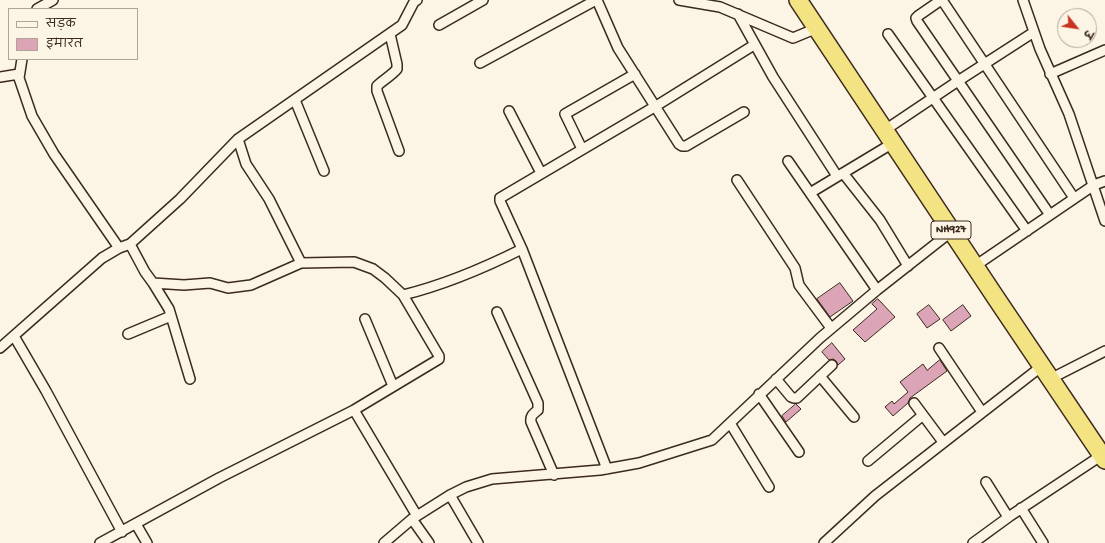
<!DOCTYPE html>
<meta charset="utf-8">
<style>
body{margin:0}
#map{position:relative;width:1105px;height:543px;overflow:hidden;background:#fcf5e5;font-family:"Gochi Hand","Playpen Sans Deva",sans-serif}
canvas{display:block}
.legend{position:absolute;left:8px;top:8px;width:130px;height:52px;box-sizing:border-box;background:#fcf5e5;border:1px solid #afa495;margin:0;padding:5px 7px;list-style:none;font-size:12px;color:#3b2a1e}
.legend li{display:flex;align-items:center;gap:8px;height:20px}
.legend b{width:20px;border:1px solid #afa495}
.north{position:absolute;left:1057px;top:8px;width:40px;height:40px;box-sizing:border-box;background:#fcf5e5;border:1px solid #afa495;border-radius:50%;rotate:120deg;font-size:11px;font-weight:700;line-height:16px;text-align:center;color:#3b2a1e}
.north::after{content:'';display:block;margin:auto;width:14px;height:18px;background:#c8321e;clip-path:polygon(50% 0,100% 100%,50% 72%,0 100%)}
</style>
<div id="map">
<canvas width="1105" height="543"></canvas>
<ul class="legend">
<li><b style="height:5px;background:#fcf5e5"></b>सड़क</li>
<li><b style="height:11px;background:#dca4b7"></b>इमारत</li>
</ul>
<div class="north">उ</div>
</div>
<script>
const ctx = document.querySelector('canvas').getContext('2d');
ctx.lineJoin = 'round';
function fillPath(path, color) {
  ctx.fillStyle = color;
  ctx.fill(path, 'evenodd');
}
function strokePath(path, color, width, dash) {
  ctx.strokeStyle = color;
  ctx.lineWidth = width;
  ctx.lineCap = dash ? 'butt' : 'round';
  ctx.setLineDash(dash || []);
  ctx.stroke(path);
}
function label(font, color, halo, rows, align = 'center') {
  ctx.font = font + ' "Gochi Hand",sans-serif';
  ctx.lineWidth = 3;
  ctx.setLineDash([]);
  ctx.textBaseline = 'middle';
  ctx.strokeStyle = halo;
  ctx.fillStyle = color;
  for (const [text, x, y, turn = 0] of rows) {
    ctx.save();
    ctx.translate(x, y);
    ctx.rotate((+turn || 0) * Math.PI / 180);
    ctx.textAlign = isNaN(turn) ? turn : align;
    if (halo) ctx.strokeText(text, 0, 0);
    ctx.fillText(text, 0, 0);
    ctx.restore();
  }
}
const building = new Path2D(`
 M840,283l13,18 -23,16 -13,-18z
 M878,299l17,18 -30,25 -12,-12 24,-21 -5,-5z
 M929,305l11,14 -13,9 -10,-14z
 M963,305l8,11 -20,15 -8,-11z
 M832,343l13,16 -7,6 -2,-4 -3,-2 -4,1 -7,-8z
 M940,360l7,11 -37,27 -2,5 -15,13 -8,-9 7,-6 2,3 14,-12 -8,-10 23,-18 4,6z
 M796,404l5,5 -15,13 -4,-6z`);
fillPath(building, '#dca4b7');
strokePath(building, '#3b2a1e', 1);
const street = new Path2D(`
 M597,0l21,48 61,96 3,2h4l58,-34
 M679,0l41,7 73,31 24,-10
 M941,0l-23,16 -2,2 1,3 133,194
 M942,0l132,198
 M1023,0l17,49 29,65 36,107
 M37,9l16,-9
 M738,14l35,63 64,99
 M439,25l44,-25
 M390,34l7,30v5c-6,7 -14,11 -20,17v5l22,60
 M888,34l139,197
 M22,59l-3,19 13,38 22,38 65,94
 M480,63l116,-63
 M1050,74l55,-24
 M0,77l19,-3
 M295,100l29,71
 M509,111l32,62
 M885,130l73,-49 76,-49
 M582,149l-17,-35 70,-40
 M788,161l89,129
 M843,173l37,47 28,46
 M737,180l58,88 4,17 32,43
 M810,193l83,-50
 M130,244l15,28 8,11 31,2 26,-2 18,5 23,-3 50,-22 -32,-64 -23,-35 -8,-25
 M975,266l119,-81 11,-4
 M153,283l16,26 21,70
 M403,295c41,-10 81,-27 119,-46
 M497,312l41,91v7c-5,4 -8,6 -7,12l23,53
 M365,319l28,67
 M128,334l43,-18
 M14,336l32,55 76,141
 M0,348l102,-90 17,-10 11,-4 50,-45 58,-60 164,-114 12,-23 3,-2
 M939,348l43,64
 M820,376l34,41
 M776,379l15,18 3,1h3l35,-33
 M1050,379l55,-28
 M759,394l40,58
 M914,403l29,39
 M354,410l63,106
 M730,423l39,64
 M868,461l55,-46
 M607,469l-85,-220 -22,-48v-3l156,-92 98,-61
 M986,482l22,35
 M450,495l28,48
 M1021,508l22,35
 M412,519l17,24
 M136,524l11,19
 M100,543l119,-65 135,-68 85,-51v-3l-36,-61 -18,-17 -12,-9 -19,-7 -53,1
 M384,543l28,-24 38,-24 16,-8 26,-8 108,-9 39,-7 73,-23 108,-102 57,-48 75,-59
 M824,543l51,-47 167,-130
 M973,543l37,-27 92,-61`);
const highway = new Path2D(`
 M798,0l198,298 109,162`);
strokePath(street, '#3b2a1e', 12);
strokePath(highway, '#3b2a1e', 20);
strokePath(street, '#fcf5e5', 9);
strokePath(highway, '#f4e382', 17);
for (const [x, y, w] of [
 [951,230,40]
]) {
  const box = new Path2D();
  box.roundRect(x - w / 2, y - 9, w, 18, 3);
  ctx.fillStyle = '#fcf5e5';
  ctx.fill(box);
  strokePath(box, '#3b2a1e', 1);
}
label('bold 11px', '#3b2a1e', null, [
 ["NH927",951,230]
]);
</script>
